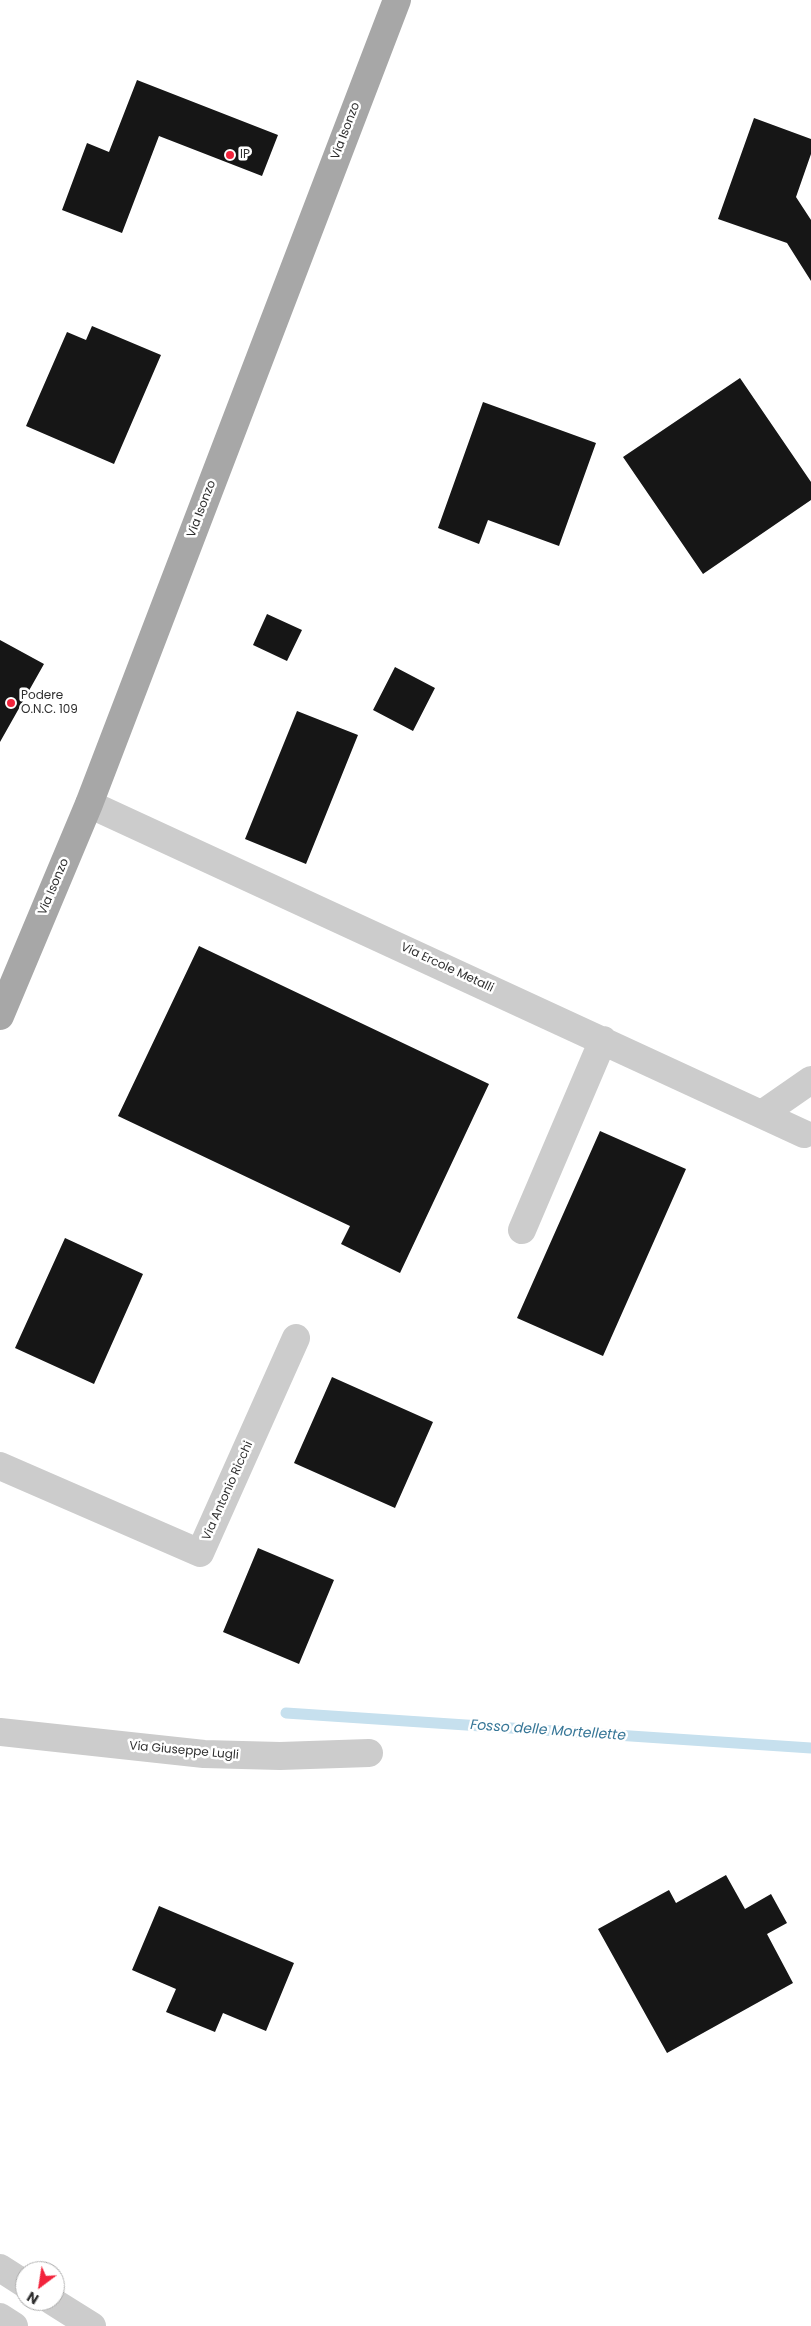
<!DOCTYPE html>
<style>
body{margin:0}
#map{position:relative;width:811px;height:2326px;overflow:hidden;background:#fff;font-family:Poppins,sans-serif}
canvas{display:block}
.north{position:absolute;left:15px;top:2261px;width:50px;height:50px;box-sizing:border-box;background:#fff;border:1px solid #acacac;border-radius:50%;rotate:211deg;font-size:14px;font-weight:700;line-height:20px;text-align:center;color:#2f2f2f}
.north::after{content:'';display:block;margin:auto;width:18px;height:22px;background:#f2243c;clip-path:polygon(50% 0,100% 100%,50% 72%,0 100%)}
</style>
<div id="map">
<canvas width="811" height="2326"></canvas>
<div class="north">N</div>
</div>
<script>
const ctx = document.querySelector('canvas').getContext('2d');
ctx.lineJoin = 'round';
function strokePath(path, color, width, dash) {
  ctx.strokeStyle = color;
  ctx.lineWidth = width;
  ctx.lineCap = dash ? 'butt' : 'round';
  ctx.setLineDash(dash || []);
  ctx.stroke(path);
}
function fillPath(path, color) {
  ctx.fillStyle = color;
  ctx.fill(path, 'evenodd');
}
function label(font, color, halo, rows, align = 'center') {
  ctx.font = font + ' Poppins,sans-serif';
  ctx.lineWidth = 5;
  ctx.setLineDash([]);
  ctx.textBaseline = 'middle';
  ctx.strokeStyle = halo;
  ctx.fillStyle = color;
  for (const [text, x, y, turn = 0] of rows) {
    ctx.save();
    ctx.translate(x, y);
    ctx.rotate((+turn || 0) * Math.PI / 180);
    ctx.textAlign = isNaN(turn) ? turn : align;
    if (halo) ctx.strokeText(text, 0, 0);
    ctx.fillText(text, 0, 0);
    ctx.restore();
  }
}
strokePath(new Path2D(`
 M286,1713l525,35`), '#c6e0ee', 11);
fillPath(new Path2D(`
 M137,80l141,55 -16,41 -103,-40 -37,97 -60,-23 25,-67 22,9z
 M754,118l57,21v15l-15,43 15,23v61l-24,-38 -69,-24z
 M92,326l69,29 -47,109 -88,-38 41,-94 19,8z
 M740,378l71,104v18l-108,74 -80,-117z
 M483,402l113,41 -37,103 -71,-26 -9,24 -41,-16z
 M267,614l35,16 -15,31 -34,-16z
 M0,640l44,24 -44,78z
 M395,667l40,21 -22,43 -40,-21z
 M297,711l61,24 -52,129 -61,-25z
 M199,946l290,138 -89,189 -59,-29 9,-18 -232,-110z
 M600,1131l86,38 -83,187 -86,-38z
 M65,1238l78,36 -49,110 -79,-36z
 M332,1377l101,45 -38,86 -101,-45z
 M258,1548l76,32 -35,84 -76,-32z
 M726,1875l19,34 26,-15 16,29 -20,11 26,49 -126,70 -69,-124 71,-39 7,13z
 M159,1906l135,57 -28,68 -43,-18 -8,19 -49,-20 10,-23 -44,-19z`), '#161616');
strokePath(new Path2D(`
 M89,804l715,330
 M762,1114l49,-34
 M522,1230l81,-190
 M0,1466l200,87 96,-215
 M0,1732l204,22 76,2 89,-3
 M0,2268l25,16
 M52,2301l40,25
 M0,2317l14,9`), '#ccc', 28);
strokePath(new Path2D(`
 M0,1016l89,-212 308,-804`), '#a7a7a7', 28);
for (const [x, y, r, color] of [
 [230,155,5,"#f2243c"],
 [11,703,5,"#f2243c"]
]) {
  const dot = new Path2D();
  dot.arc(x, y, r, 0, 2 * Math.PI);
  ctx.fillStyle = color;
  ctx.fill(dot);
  strokePath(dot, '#fff', 2);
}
label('12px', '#2f2f2f', '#fff', [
 ["Via Isonzo",346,131,-69],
 ["Via Isonzo",202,509,-69],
 ["Via Isonzo",54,887,-67],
 ["Via Ercole Metalli",447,968,25],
 ["Via Antonio Ricchi",228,1491,-66],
 ["Via Giuseppe Lugli",184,1751,5]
]);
label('12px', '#2f2f2f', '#fff', [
 ["IP",240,155],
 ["Podere",21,696],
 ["O.N.C. 109",21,710]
], 'left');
label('italic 14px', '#367697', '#fff', [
 ["Fosso delle Mortellette",548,1731,4]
]);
</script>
